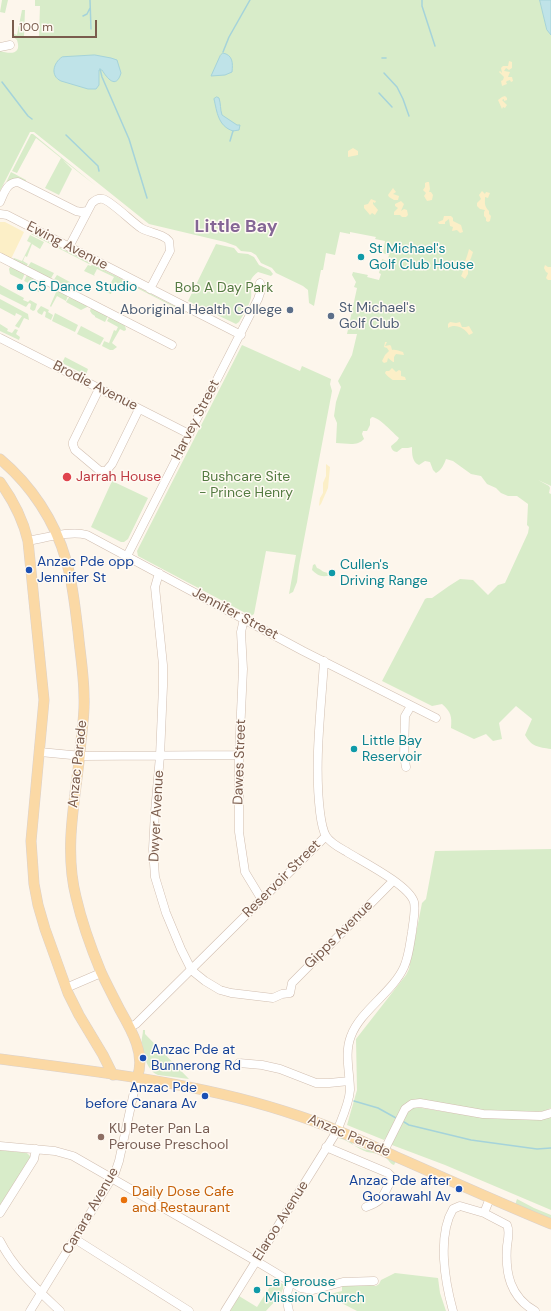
<!DOCTYPE html>
<style>
body{margin:0}
#map{position:relative;width:551px;height:1311px;overflow:hidden;background:#fdf6ec;font-family:"DM Sans",sans-serif}
canvas{display:block}
.scale{position:absolute;left:12px;top:20px;width:85px;height:18px;box-sizing:border-box;border:2px solid #7a5c4d;border-top:0;padding-left:5px;font-size:12px;line-height:14px;white-space:nowrap;color:#7a5c4d;-webkit-text-stroke:3px #fffaf3;paint-order:stroke}
</style>
<div id="map">
<canvas width="551" height="1311"></canvas>
<div class="scale">100 m</div>
</div>
<script>
const ctx = document.querySelector('canvas').getContext('2d');
ctx.lineJoin = 'round';
function fillPath(path, color) {
  ctx.fillStyle = color;
  ctx.fill(path, 'evenodd');
}
function strokePath(path, color, width, dash) {
  ctx.strokeStyle = color;
  ctx.lineWidth = width;
  ctx.lineCap = dash ? 'butt' : 'round';
  ctx.setLineDash(dash || []);
  ctx.stroke(path);
}
function label(font, color, halo, rows, align = 'center') {
  ctx.font = font + ' "DM Sans",sans-serif';
  ctx.lineWidth = 3;
  ctx.setLineDash([]);
  ctx.textBaseline = 'middle';
  ctx.strokeStyle = halo;
  ctx.fillStyle = color;
  for (const [text, x, y, turn = 0] of rows) {
    ctx.save();
    ctx.translate(x, y);
    ctx.rotate((+turn || 0) * Math.PI / 180);
    ctx.textAlign = isNaN(turn) ? turn : align;
    if (halo) ctx.strokeText(text, 0, 0);
    ctx.fillText(text, 0, 0);
    ctx.restore();
  }
}
fillPath(new Path2D(`
 M2,0h6l-3,13 -5,-1z
 M33,0h518v486l-13,-6 11,6 1,2 -1,5 2,1v255c-13,-2 -19,-2 -26,-14l7,-16 -16,-13 -17,17 3,16 -9,2 -7,-7 -12,5 -23,-11c1,-12 0,-16 -9,-24l-10,2 -50,-25 43,-82 2,-1h5l17,-12 11,-7 13,1 15,15 10,-10 7,-2 23,-50 1,-6 -2,-2 1,-21 -11,-8h-9l-7,-3 -5,-5 -9,-4 -6,-8 -10,-2 -18,-13 -7,-2c-2,5 -4,11 -10,14l-3,-3 -3,-8 -5,-1 -6,4c-7,-3 -7,-11 -7,-18l-4,1h-6l-5,4c-3,0 -6,-3 -6,-6l6,-5 2,-3c-7,-6 -19,-20 -27,-21l-2,2v6l-3,6h-4l-1,3 2,5c-7,8 -18,4 -28,4l1,-20 -3,-7 2,-14 5,-15 -3,-6 14,-26 5,-21h-10l10,-46 -3,-1 2,-5 -4,-7 1,-3 15,3 -1,2 12,3 2,-6 -2,-1 3,-14 5,2 2,-6 -6,-2 2,-12 -10,-2 1,-2 -26,-5v2l-10,-2 -5,23 -9,-2 -3,17h-2l-7,36 -5,-3 -1,-13 -5,-4 -27,-13 -4,-5 -11,-5 -5,-8 -5,-3 -10,-1 -5,-5 -11,-4 -76,-18 -115,-92h-4l-30,59v-140c10,3 22,4 17,-11l-5,-4v-3l5,2 5,-25h3l-1,26h15l1,-30h-5v-6z
 M31,134h2l63,52 -33,-26 9,9 -13,26 -14,-7 16,-30 -25,-20 -19,35 -5,-2z
 M11,172l15,8v1l-22,6z
 M31,233l59,30 -1,1 -58,-30z
 M30,235l14,7 -4,7 -8,-5 -5,13 -2,-1 -2,5 5,3 -2,3 -14,-7 2,-2 8,3 9,-18 -4,-2z
 M216,244l18,4 4,5 10,1 6,3 5,8 11,5 3,4 -2,2 -13,-4c-13,10 -5,13 -7,26 -2,8 -8,17 -12,24l-3,2 -48,-23z
 M31,262l23,11 -4,7 -23,-12z
 M92,264l32,16 -4,10 -6,-5 -3,9 -5,-2 8,-15 -17,-8 -3,6 1,1 -11,-5 4,-6 3,1z
 M10,267h3l12,6 -3,7 -12,-6 -1,-5z
 M27,275l12,5 -2,4 9,5 -5,-2 -2,5 -4,-2 3,-5 -6,-3v1l-3,-1 -1,1 -4,-2z
 M57,275l22,12 -3,6 -23,-12z
 M126,281l60,31v1l-61,-31z
 M0,285l24,13 -1,2 5,2 2,-2 7,4 -2,6 -2,1 -3,-2 1,-5 -2,-1 -3,4 -26,-13z
 M57,290l11,5 -2,6 -9,-5 -6,11 -1,-1z
 M70,296l17,9v2l-6,3 -15,-8z
 M0,299l28,15 1,6 -5,-2 -8,16 4,3 -1,3 -19,-9v-7l8,5 -1,2 5,2 3,-4 3,1 1,-2 -4,-2 7,-10 -6,-3 -1,3 -15,-8z
 M41,306l8,4 -1,2 5,3 -2,5 -6,-3 1,-5 -2,-1 -2,4 -4,-2 -1,-2z
 M91,308l17,8 -3,6 -10,-5v-1l-3,-2 -2,-3z
 M55,313l23,12 -3,7 -23,-11z
 M110,316c6,4 16,6 16,14l-2,1 -4,-2 -8,14 5,4 -4,3h-3l-8,-4 3,-7 -1,2 5,2 5,-13 2,1 2,-4 -11,-6z
 M81,326l23,12 -4,7 -23,-11z
 M242,345l58,26 2,-5 29,13 -1,5 2,7 -33,175 -2,16 -4,10 -4,2 7,-39 -30,-4 -12,63 -3,2 -113,-60 -1,-5z
 M65,357l23,12 -2,6 -24,-12z
 M112,481l36,17 -20,41 -4,3h-3l-30,-15z
 M315,564l2,4c4,1 6,5 12,5l1,2c-8,3 -13,0 -18,-5l1,-5z
 M416,578h4l1,6 -5,3 -4,1 1,-5z
 M551,849v259l-7,3 -8,1 -54,-1 -68,-10 -30,39 -37,-15 10,-35 -1,-51 50,-64 3,-6 13,-66 4,-4 9,-48z
 M143,1030h2v4l44,45 -31,-4c-11,-4 -15,-21 -16,-32 -1,-4 1,-8 1,-13z
 M415,1107l63,10 73,-1v94l-106,-45 -53,-20 -1,-2 15,-31z
 M338,1138h5l9,4 1,3 13,5 4,-1 26,12 -2,4c-4,-1 -5,-5 -9,-8 -5,-3 -12,-4 -18,-5 -10,-3 -18,-12 -29,-14z
 M0,1150l27,3 3,3v2l-30,47z
 M517,1199l17,9 17,7v6l-36,-16z
 M395,1273l43,5 2,15 6,18h-89l-31,-16 16,-4v-5l27,-1 7,1 3,-2 2,-4z
 M275,1279l9,6c-2,11 -11,18 -18,26h-36l9,-15 18,11z`), '#d8ecc9');
fillPath(new Path2D(`
 M509,61l3,1v6l-3,2 -3,-2 -2,3 6,1 -2,5h4l1,4 -2,1 -1,-2 -3,1 -1,1 1,2 -5,2 -1,-5 2,-1 1,-3 -5,-5 1,-1 2,2 -1,-5 2,-2h5z
 M505,96l2,2v2l-3,1v-2l-2,1 5,5 -2,3 -2,-1 -1,2 -4,-9 4,-3z
 M353,148l5,3v4l-10,2v-6z
 M427,182h2l1,7 -1,3h2l2,3 -1,5 -5,1 -3,-5 2,-3 -3,-3 2,-3v-4z
 M393,188l3,4 -3,2 6,2 -1,4h-4l-5,-3 -1,-2z
 M482,191l3,3 1,-2 4,1 -2,5 -3,-1c0,6 -1,9 4,14v3l2,2 -1,5 -2,1 -2,-1v-3l-2,-2v-4l1,-2 -5,-1 -3,-3v-3l4,-4 -2,-4z
 M371,199l5,2 -1,2 -2,-1v2l5,6 -3,5 -3,-2 -2,2 -6,-7v-3l4,-1z
 M401,201l3,3 -3,7 3,-2 3,1 1,5 -2,2h-4l-2,-2h-6v-3l4,-4 -3,-2v-2z
 M444,216h7l2,2v3l8,4 2,7 -3,1 -3,-3 -5,1 1,-4 -3,-1 -1,-7 -4,3v2h-6l-1,-2 5,-2z
 M0,222h5l19,10 -13,27 -11,-6z
 M469,249l4,3 -2,6 -3,6v10l-3,5 -4,-3c3,-5 2,-9 4,-14 1,-4 3,-8 4,-13z
 M545,265l3,2h3v13h-3l-2,-2 2,-5 -2,-1 -2,-4z
 M450,322l6,1 4,-1 2,5h4l3,-1 4,7 -4,2c-4,-7 -14,-12 -21,-7v-4z
 M385,342h2l-2,4 5,-1 1,1 1,4c3,-1 7,1 11,2l1,3 -8,-1 -2,3v5h-1l-5,-4 -1,4 -3,1 -2,-2 3,-6 4,-4 -2,-3 -3,-1z
 M392,368l4,4 3,-2 2,1v5l4,1 1,3h-13c-1,0 -8,-6 -8,-7l1,-2h3z
 M326,464l4,3 -2,21 -7,16 -2,2 1,-8 3,-5v-10l3,-7z`), '#fcefc7');
const water = new Path2D(`
 M540,0h11v35l-4,-5z
 M223,53c10,2 10,10 9,19l-7,3 -14,1 9,-20z
 M95,55l16,3 6,2 4,13c-5,17 -14,5 -19,-3h-3v15l-3,4h-8l-27,-8c-11,-5 -8,-18 1,-24z
 M217,97l2,1c2,6 1,11 3,17l15,10h3l-1,5 -6,1c-15,-5 -16,-19 -19,-32z`);
fillPath(water, '#bfe3e8');
strokePath(water, '#a5d3da', 1);
strokePath(new Path2D(`
 M90,0l1,29
 M422,0v6l13,40
 M83,16l4,-2 3,-6
 M223,52l6,-15 21,-37
 M382,58h4
 M100,69l2,8 27,62 18,59
 M384,73l13,14 6,12 6,17
 M2,82l26,34 4,3
 M379,93l13,14
 M66,135l32,31 1,5
 M230,141l3,-10
 M354,1101l24,7 18,10
 M404,1122l5,3 62,15 66,9 14,-1`), '#a5d3da', 1.5);
const minor = new Path2D(`
 M0,47l10,-2
 M0,202c4,-9 7,-20 18,-20l58,29 5,1 6,-1
 M0,214l7,1 234,120
 M69,247l23,-44c3,-3 7,-5 11,-4 8,2 29,23 38,29 8,5 23,6 28,13l1,10 -20,38
 M0,257l172,88
 M0,338l189,96
 M99,389l-26,53v3l2,5 25,21h6l6,-7 27,-55
 M28,541c17,-3 43,-11 59,-6l216,116 133,67
 M127,556l131,-257 3,-9 -1,-7
 M159,573l-4,14 8,78v21l-3,70 -5,56 -2,37 2,28 11,36 15,36 9,18 5,6 10,8 15,9 11,3 42,5 9,-4 8,-1 2,-10 101,-102
 M244,619l-3,13 2,37 -4,86v77l6,40 17,28
 M40,752l42,4 157,-1
 M406,767l-2,-11 1,-40 6,-10
 M66,988l35,-15
 M130,1027l6,-3 190,-188
 M239,1063l23,2 18,4 36,14h13l20,-2
 M0,1146l55,5 18,5 183,105 45,27 12,2 30,-8 31,-1
 M326,1147l62,26 4,4c-1,4 -2,5 -4,9 -6,13 -8,16 -22,21
 M384,1151l21,-42 7,-5 8,-1 63,11 58,2 10,-3
 M0,1213l34,-54 2,-10
 M484,1213l6,-15
 M75,1239l114,72
 M0,1241c14,28 38,49 60,70
 M30,1311l85,-138 4,-12 18,-83
 M225,1311l112,-180c5,-13 12,-27 13,-41 0,-17 -6,-37 1,-54 9,-25 42,-44 53,-69 5,-11 6,-24 8,-35 1,-10 4,-21 2,-30 -5,-17 -51,-40 -67,-50 -7,-4 -17,-9 -21,-16 -4,-7 -5,-16 -6,-24 -6,-49 1,-101 4,-151
 M289,1311c-3,-12 -3,-18 2,-29
 M453,1311c-8,-29 -16,-75 0,-102l7,-3 24,7 23,12c3,6 1,14 0,21 -2,27 3,51 28,65`);
const major = new Path2D(`
 M0,459c31,26 55,62 66,101 7,23 9,48 12,71 2,22 6,44 6,66 1,19 -3,38 -4,56 -5,48 -16,96 -4,144 6,26 15,51 25,75 6,13 13,26 19,38 12,21 26,45 17,68
 M0,482c13,18 23,37 28,59l16,159 -13,141 3,43 4,21 7,24 23,64 11,22 24,40 10,20
 M0,1059c99,13 204,24 299,57 34,11 67,27 100,42 50,22 101,45 152,66`);
strokePath(minor, '#d1beb0', 9);
strokePath(major, '#dad1cd', 11);
strokePath(minor, '#fff', 8);
strokePath(major, '#fbd9a5', 10);
for (const [x, y, r, color] of [
 [361,257,4,"#0f9aa8"],
 [20,287,4,"#0f9aa8"],
 [290,310,4,"#5c6f8a"],
 [331,316,4,"#5c6f8a"],
 [67,477,5,"#e0444e"],
 [29,570,4,"#1a4fb4"],
 [332,573,4,"#0f9aa8"],
 [354,749,4,"#0f9aa8"],
 [143,1058,4,"#1a4fb4"],
 [205,1096,4,"#1a4fb4"],
 [101,1137,4,"#8d6e63"],
 [459,1189,4,"#1a4fb4"],
 [124,1200,4,"#e8710a"],
 [257,1290,4,"#0f9aa8"]
]) {
  const dot = new Path2D();
  dot.arc(x, y, r, 0, 2 * Math.PI);
  ctx.fillStyle = color;
  ctx.fill(dot);
  strokePath(dot, '#fffaf3', 1.5);
}
label('14px', '#7a5c4d', '#fffaf3', [
 ["Ewing Avenue",67,246,27],
 ["Brodie Avenue",95,386,27],
 ["Harvey Street",196,420,-63],
 ["Jennifer Street",235,614,28],
 ["Dawes Street",240,762,-88],
 ["Anzac Parade",78,764,-84],
 ["Dwyer Avenue",157,816,-87],
 ["Reservoir Street",282,879,-45],
 ["Gipps Avenue",339,935,-45],
 ["Anzac Parade",349,1136,23],
 ["Canara Avenue",91,1211,-60],
 ["Elaroo Avenue",281,1221,-58]
]);
label('14px', '#0d838f', '#fffaf3', [
 ["St Michael's",369,249],
 ["Golf Club House",369,265],
 ["C5 Dance Studio",28,287],
 ["Cullen's",340,565],
 ["Driving Range",340,581],
 ["Little Bay",362,741],
 ["Reservoir",362,757],
 ["La Perouse",265,1282],
 ["Mission Church",265,1298]
], 'left');
label('14px', '#537a41', '#fffaf3', [
 ["Bob A Day Park",224,288],
 ["Bushcare Site",246,477],
 ["- Prince Henry",246,493]
]);
label('14px', '#4e5e75', '#fffaf3', [
 ["St Michael's",339,308],
 ["Golf Club",339,324],
 ["Aboriginal Health College",282,310,"right"]
], 'left');
label('14px', '#be3a42', '#fffaf3', [
 ["Jarrah House",76,477]
], 'left');
label('14px', '#164399', '#fffaf3', [
 ["Anzac Pde opp",37,562],
 ["Jennifer St",37,578],
 ["Anzac Pde at",151,1050],
 ["Bunnerong Rd",151,1066],
 ["Anzac Pde",197,1088,"right"],
 ["before Canara Av",197,1104,"right"],
 ["Anzac Pde after",451,1181,"right"],
 ["Goorawahl Av",451,1197,"right"]
], 'left');
label('14px', '#785e54', '#fffaf3', [
 ["KU Peter Pan La",109,1129],
 ["Perouse Preschool",109,1145]
], 'left');
label('14px', '#c56008', '#fffaf3', [
 ["Daily Dose Cafe",132,1192],
 ["and Restaurant",132,1208]
], 'left');
label('bold 18px', '#846695', '#fffaf3', [
 ["Little Bay",236,227]
]);
</script>
